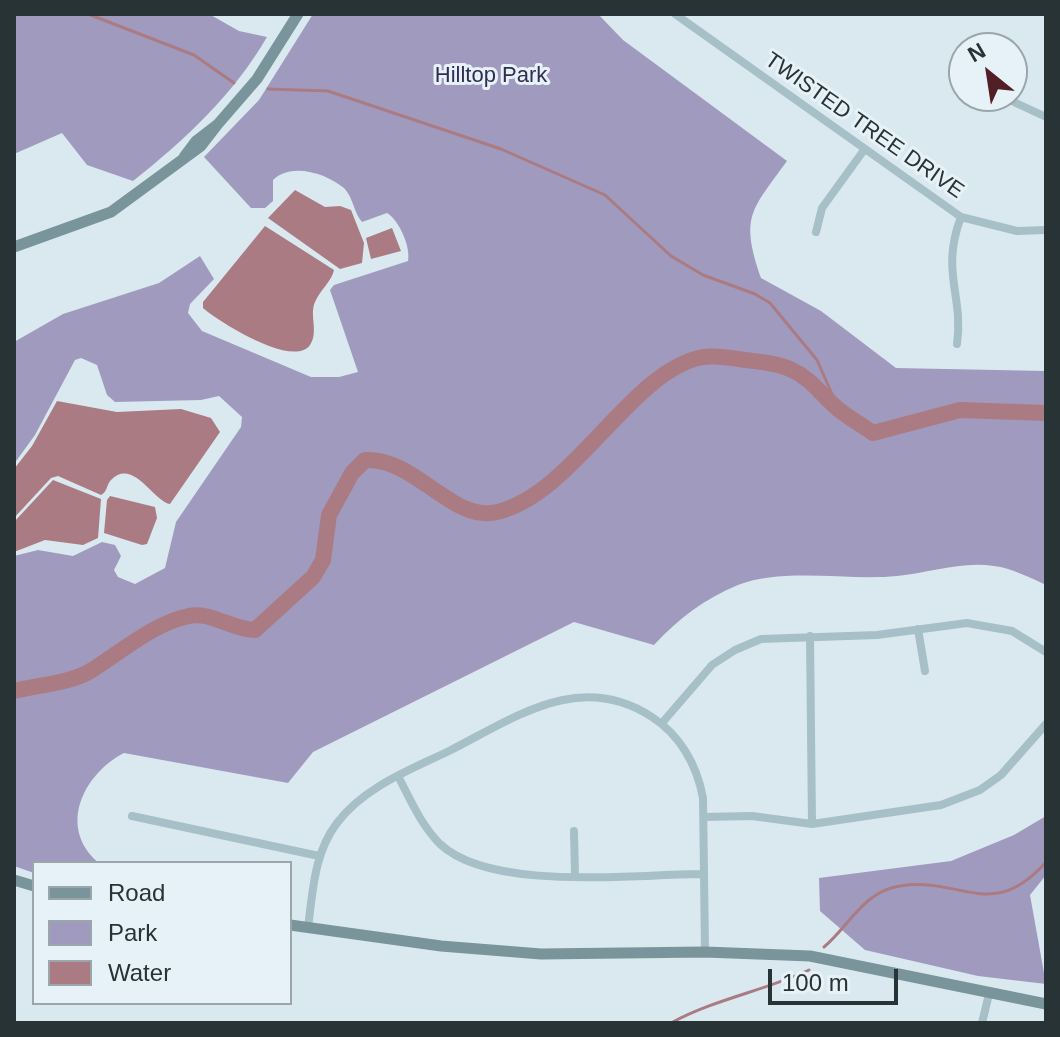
<!DOCTYPE html>
<style>
body{margin:0}
#map{position:relative;width:1060px;height:1037px;overflow:hidden;background:#dae9f0;font-family:Arial,sans-serif}
canvas{display:block}
.frame{position:absolute;inset:0;border:16px solid #273334;pointer-events:none}
.legend{position:absolute;left:32px;top:861px;width:260px;height:144px;box-sizing:border-box;background:#e6f2f8;border:2px solid #9aa6aa;margin:0;padding:10px 14px;list-style:none;font-size:24px;color:#273334}
.legend li{display:flex;align-items:center;gap:16px;height:40px}
.legend b{width:40px;border:2px solid #9aa6aa}
.north{position:absolute;left:948px;top:32px;width:80px;height:80px;box-sizing:border-box;background:#e6f2f8;border:2px solid #9aa6aa;border-radius:50%;rotate:330deg;font-size:22px;font-weight:700;line-height:32px;text-align:center;color:#273334}
.north::after{content:'';display:block;margin:auto;width:28px;height:36px;background:#531f26;clip-path:polygon(50% 0,100% 100%,50% 72%,0 100%)}
.scale{position:absolute;left:768px;top:969px;width:130px;height:36px;box-sizing:border-box;border:4px solid #273334;border-top:0;padding-left:10px;font-size:24px;line-height:28px;white-space:nowrap;color:#273334;-webkit-text-stroke:6px #e6f2f8;paint-order:stroke}
</style>
<div id="map">
<canvas width="1060" height="1037"></canvas>
<div class="frame"></div>
<ul class="legend">
<li><b style="height:10px;background:#79959b"></b>Road</li>
<li><b style="height:22px;background:#a09bbe"></b>Park</li>
<li><b style="height:22px;background:#ab7b83"></b>Water</li>
</ul>
<div class="north">N</div>
<div class="scale">100 m</div>
</div>
<script>
const ctx = document.querySelector('canvas').getContext('2d');
ctx.lineJoin = 'round';
function fillPath(path, color) {
  ctx.fillStyle = color;
  ctx.fill(path, 'evenodd');
}
function strokePath(path, color, width, dash) {
  ctx.strokeStyle = color;
  ctx.lineWidth = width;
  ctx.lineCap = dash ? 'butt' : 'round';
  ctx.setLineDash(dash || []);
  ctx.stroke(path);
}
function label(font, color, halo, rows, align = 'center') {
  ctx.font = font + ' Arial,sans-serif';
  ctx.lineWidth = 6;
  ctx.setLineDash([]);
  ctx.textBaseline = 'middle';
  ctx.strokeStyle = halo;
  ctx.fillStyle = color;
  for (const [text, x, y, turn = 0] of rows) {
    ctx.save();
    ctx.translate(x, y);
    ctx.rotate((+turn || 0) * Math.PI / 180);
    ctx.textAlign = isNaN(turn) ? turn : align;
    if (halo) ctx.strokeText(text, 0, 0);
    ctx.fillText(text, 0, 0);
    ctx.restore();
  }
}
fillPath(new Path2D(`
 M14,14h195l30,17 28,6c-33,57 -82,103 -134,144l-46,-16 -25,-32 -48,21z
 M313,14h285l25,26 164,121c-36,50 -47,55 -26,117l60,33 75,57 150,3v214c-15,-7 -35,-17 -52,-19 -33,-5 -65,7 -97,10 -49,5 -114,-9 -159,9 -34,14 -60,34 -84,60l-80,-23 -261,130 -25,31 -164,-30c-41,21 -67,75 -25,110h-65v10l-20,-7v-310l24,-6 35,6 29,-14 13,3 6,11 -7,14 4,7 17,7 30,-16 11,-46 65,-95 1,-10 -23,-21 -18,4 -86,2 -8,-7 -10,-30 -16,-7 -6,2 -40,75 -21,29v-122l49,-28 96,-31 41,-27 14,23 -24,25 -2,9 14,18 109,46h28l19,-5 -28,-82 4,-5 74,-24c3,-14 -9,-41 -21,-48l-25,9c-8,-9 -9,-25 -18,-34 -18,-15 -53,-26 -71,-8v21l-8,7h-14l-47,-51 55,-57z
 M1046,816v59l-16,20 16,89 -68,-8 -113,-26 -45,-39 -1,-33 132,-17 63,-26z`), '#a09bbe');
fillPath(new Path2D(`
 M295,190l30,17 15,-1 11,4 13,33 -2,20 -22,6 -72,-51z
 M265,226l69,44c-2,11 -14,20 -19,32 -6,13 4,30 -5,43 -17,24 -92,-24 -107,-37v-6z
 M392,228l9,23 -30,8 -5,-21z
 M57,401l60,11 64,-3 30,9 9,14 -50,72c-16,-2 -37,-47 -59,-24 -5,5 -3,11 -10,15l-43,-19 -7,2 -37,40v-49l18,-23z
 M53,480l48,19 -3,39 -15,7 -38,-5 -31,12v-30z
 M110,496l45,11 2,11 -10,26 -5,1 -38,-12 3,-33z`), '#ab7b83');
strokePath(new Path2D(`
 M88,14l106,41 40,28
 M268,89l60,2 173,58 104,46 66,61 32,19 52,19 15,9 47,57 22,50
 M824,947c25,-21 40,-56 76,-61 61,-10 92,37 146,-24
 M671,1023c44,-24 93,-32 138,-53`), '#ab7b83', 3);
strokePath(new Path2D(`
 M14,691c23,-6 58,-8 78,-21 29,-18 62,-47 97,-54 21,-5 44,14 66,14l58,-53 10,-17 6,-45 23,-42 13,-13c50,-3 87,63 132,52 78,-19 134,-142 206,-155 13,-2 29,1 42,3 16,2 33,3 47,10 20,9 30,26 46,39 11,9 24,16 35,24l87,-23 86,3`), '#ab7b83', 16);
strokePath(new Path2D(`
 M675,14l286,203 56,14 29,-1
 M1001,96l45,21
 M816,232l6,-24 42,-58
 M957,344c7,-48 -17,-72 4,-127
 M918,629l7,42
 M810,636l2,188
 M662,723l50,-58 23,-15 26,-11 116,-4 90,-12 45,8 34,21
 M398,776c12,23 23,49 42,68 51,48 194,30 264,30
 M132,816l187,40
 M704,817l48,-1 60,8 129,-19 39,-15 21,-15 45,-51
 M574,831l1,44
 M308,927c5,-36 6,-74 29,-104 27,-36 73,-53 112,-72 67,-34 131,-81 203,-34 28,18 45,48 51,81l2,154
 M982,1023l7,-29`), '#a7bfc7', 8);
strokePath(new Path2D(`
 M218,124l39,-45 41,-65
 M14,247l97,-35 90,-66 17,-22 -22,17 -12,16
 M14,880l20,6
 M290,925l151,21 100,8 164,-2 105,4 236,48`), '#79959b', 11);
label('22px', '#332c51', '#e6f2f8', [
 ["Hilltop Park",491,76]
]);
label('22px', '#273334', '#e6f2f8', [
 ["TWISTED TREE DRIVE",864,126,35]
]);
</script>
